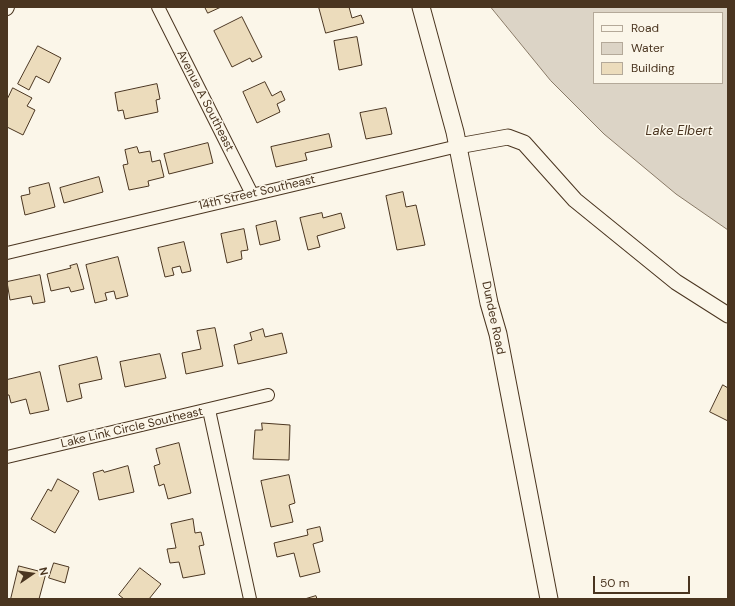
<!DOCTYPE html>
<style>
body{margin:0}
#map{position:relative;width:735px;height:606px;overflow:hidden;background:#fbf6e9;font-family:"DM Sans",sans-serif}
canvas{display:block}
.frame{position:absolute;inset:0;border:8px solid #4a3520;pointer-events:none}
.legend{position:absolute;left:593px;top:12px;width:130px;height:72px;box-sizing:border-box;background:#fbf6e9;border:1px solid #b4a999;margin:0;padding:5px 7px;list-style:none;font-size:12px;color:#4a3520}
.legend li{display:flex;align-items:center;gap:8px;height:20px}
.legend b{width:20px;border:1px solid #b4a999}
.north{position:absolute;left:12px;top:554px;width:40px;height:40px;-webkit-text-stroke:3px #fbf6e9;paint-order:stroke;rotate:77deg;font-size:11px;font-weight:700;line-height:16px;text-align:center;color:#4a3520}
.north::after{content:'';display:block;margin:auto;width:14px;height:18px;background:#4a3520;clip-path:polygon(50% 0,100% 100%,50% 72%,0 100%)}
.scale{position:absolute;left:593px;top:576px;width:97px;height:18px;box-sizing:border-box;border:2px solid #4a3520;border-top:0;padding-left:5px;font-size:12px;line-height:14px;white-space:nowrap;color:#4a3520;-webkit-text-stroke:3px #fbf6e9;paint-order:stroke}
</style>
<div id="map">
<canvas width="735" height="606"></canvas>
<div class="frame"></div>
<ul class="legend">
<li><b style="height:5px;background:#fbf6e9"></b>Road</li>
<li><b style="height:11px;background:#dcd4c6"></b>Water</li>
<li><b style="height:11px;background:#ecdcbc"></b>Building</li>
</ul>
<div class="north">N</div>
<div class="scale">50 m</div>
</div>
<script>
const ctx = document.querySelector('canvas').getContext('2d');
ctx.lineJoin = 'round';
function fillPath(path, color) {
  ctx.fillStyle = color;
  ctx.fill(path, 'evenodd');
}
function strokePath(path, color, width, dash) {
  ctx.strokeStyle = color;
  ctx.lineWidth = width;
  ctx.lineCap = dash ? 'butt' : 'round';
  ctx.setLineDash(dash || []);
  ctx.stroke(path);
}
function label(font, color, halo, rows, align = 'center') {
  ctx.font = font + ' "DM Sans",sans-serif';
  ctx.lineWidth = 3;
  ctx.setLineDash([]);
  ctx.textBaseline = 'middle';
  ctx.strokeStyle = halo;
  ctx.fillStyle = color;
  for (const [text, x, y, turn = 0] of rows) {
    ctx.save();
    ctx.translate(x, y);
    ctx.rotate((+turn || 0) * Math.PI / 180);
    ctx.textAlign = isNaN(turn) ? turn : align;
    if (halo) ctx.strokeText(text, 0, 0);
    ctx.fillText(text, 0, 0);
    ctx.restore();
  }
}
const water = new Path2D(`
 M491,7h237v223l-52,-36 -72,-60 -53,-53zM594,13h128v70h-128z`);
fillPath(water, '#dcd4c6');
strokePath(water, '#887966', 1);
const building = new Path2D(`
 M205,7h16l-13,6z
 M319,7h30l3,11 9,-3 3,8 -38,10z
 M242,17l20,40 -10,5 -2,-4 -18,9 -18,-36z
 M357,37l5,28 -23,5 -5,-29z
 M38,46l23,12 -12,25 -13,-7 -7,14 -11,-6z
 M265,82l7,14 9,-5 4,9 -8,4 3,8 -23,11 -14,-31z
 M157,84l3,15 -4,1 2,12 -33,7 -2,-9 -5,1 -3,-18z
 M13,88l19,10 -5,8 8,4 -12,25 -16,-8v-27z
 M386,108l6,26 -26,5 -6,-26z
 M329,134l3,13 -27,6 2,7 -31,7 -5,-20z
 M208,143l5,20 -44,11 -5,-20z
 M137,147l2,6 11,-2 2,11 8,-2 4,17 -16,4 1,5 -20,4 -6,-25 5,-1 -3,-14z
 M99,177l4,15 -39,11 -4,-15z
 M49,183l6,24 -30,8 -4,-19 9,-2 -1,-6z
 M403,192l3,15 10,-2 9,40 -28,5 -11,-54z
 M322,213l1,5 18,-5 4,15 -28,8 3,11 -12,3 -8,-32z
 M276,221l4,19 -20,5 -4,-19z
 M244,229l4,21 -7,1 1,8 -15,4 -6,-29z
 M184,242l7,29 -9,2 -2,-7 -8,2 2,7 -9,2 -7,-29z
 M118,257l10,39 -12,3 -2,-8 -9,2 2,7 -12,3 -9,-38z
 M77,264l7,25 -13,3 -2,-5 -18,4 -4,-17 24,-6 -1,-2z
 M40,275l5,27 -12,2 -2,-8 -21,4 -3,-18z
 M215,328l8,38 -37,8 -4,-21 19,-4 -4,-18z
 M263,329l2,8 17,-4 5,20 -49,11 -4,-19 18,-5 -2,-7z
 M160,354l6,24 -41,9 -5,-25z
 M97,357l5,22 -23,5 3,14 -15,4 -8,-36z
 M40,372l9,38 -19,4 -4,-15 -15,4 -2,-8h-2v-15z
 M723,385l5,3v33l-18,-9z
 M262,423l28,2 -1,35 -36,-1 2,-29h7z
 M179,443l12,50 -23,6 -4,-15 -5,2 -5,-20 6,-2 -4,-15z
 M128,466l6,26 -35,8 -6,-27 10,-3 1,2z
 M289,475l6,28 -6,2 4,17 -22,5 -10,-46z
 M58,479l21,12 -24,42 -24,-14 17,-30 3,2z
 M193,519l2,14 6,-1 3,13 -5,1 6,28 -22,4 -4,-16 -9,1 -3,-14 9,-1 -5,-24z
 M320,527l3,14 -10,3 7,28 -20,5 -6,-24 -17,4 -3,-14 34,-8 -1,-5z
 M54,563l15,4 -4,16 -16,-5z
 M19,566l27,7 -7,26h-28z
 M140,568l21,16 -12,15h-25l-5,-4z
 M316,596l1,3h-12z`);
fillPath(building, '#ecdcbc');
strokePath(building, '#4a3520', 1);
const minor = new Path2D(`
 M158,7l94,187
 M7,9l1,-2
 M7,253l451,-107
 M209,410l41,189
 M7,457l261,-62`);
const tertiary = new Path2D(`
 M458,146l50,-9 16,6 51,57 101,82 52,33`);
const secondary = new Path2D(`
 M421,7l34,125 34,171 9,31 51,265`);
strokePath(minor, '#4a3520', 14);
strokePath(tertiary, '#4a3520', 17);
strokePath(secondary, '#4a3520', 19);
strokePath(minor, '#fbf6e9', 12);
strokePath(tertiary, '#fbf6e9', 15);
strokePath(secondary, '#fbf6e9', 17);
label('12px', '#4a3520', '#fbf6e9', [
 ["Avenue A Southeast",205,101,63],
 ["14th Street Southeast",257,193,-13],
 ["Dundee Road",493,318,78],
 ["Lake Link Circle Southeast",132,428,-13]
]);
label('italic 13px', '#4a3520', '#fbf6e9', [
 ["Lake Elbert",679,132]
]);
</script>
